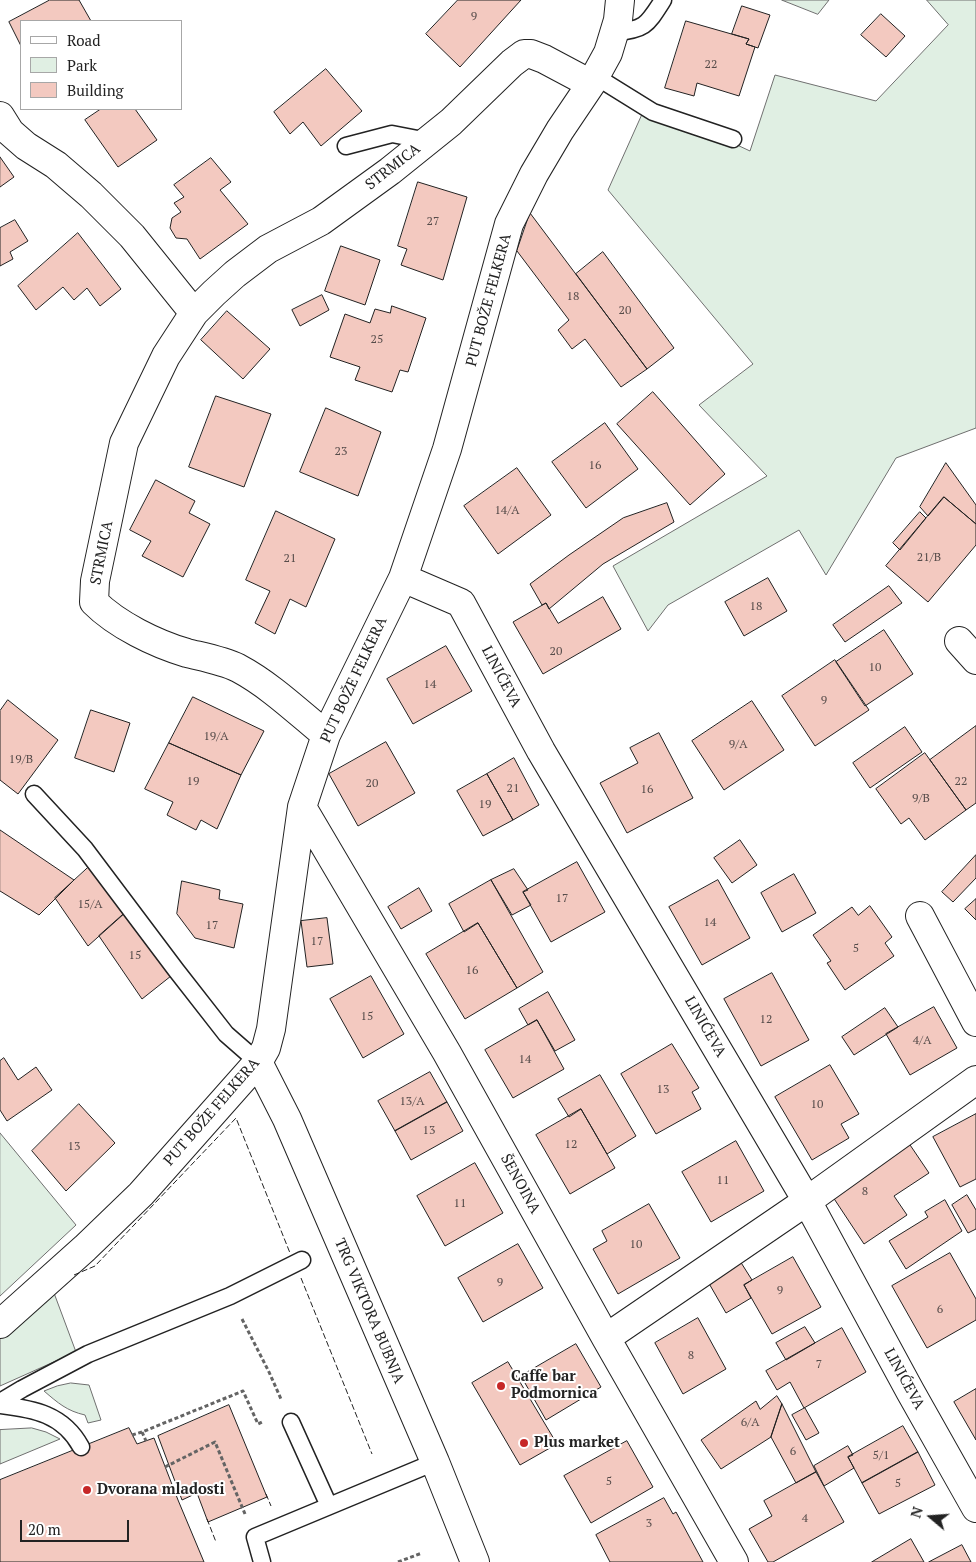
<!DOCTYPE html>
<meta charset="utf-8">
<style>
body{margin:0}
#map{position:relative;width:976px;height:1562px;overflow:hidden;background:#fff;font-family:"PT Serif",serif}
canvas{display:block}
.legend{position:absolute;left:20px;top:20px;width:162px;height:90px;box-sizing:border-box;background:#fff;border:1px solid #a7a7a7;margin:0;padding:6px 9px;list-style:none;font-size:15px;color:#222}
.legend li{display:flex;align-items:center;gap:10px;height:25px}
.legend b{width:25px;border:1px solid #a7a7a7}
.north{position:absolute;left:906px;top:1492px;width:50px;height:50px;-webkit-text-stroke:4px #fff;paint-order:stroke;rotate:288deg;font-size:14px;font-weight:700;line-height:20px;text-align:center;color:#222}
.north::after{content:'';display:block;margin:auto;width:18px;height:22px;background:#222;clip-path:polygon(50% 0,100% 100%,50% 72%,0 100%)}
.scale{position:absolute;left:20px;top:1520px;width:109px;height:22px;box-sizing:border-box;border:2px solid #222;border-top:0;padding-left:6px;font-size:15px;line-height:18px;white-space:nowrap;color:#222;-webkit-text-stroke:4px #fff;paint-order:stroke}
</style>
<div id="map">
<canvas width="976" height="1562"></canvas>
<ul class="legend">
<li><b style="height:6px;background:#fff"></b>Road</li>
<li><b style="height:14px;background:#e0efe3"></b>Park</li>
<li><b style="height:14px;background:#f3c9c0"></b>Building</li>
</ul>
<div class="north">N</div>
<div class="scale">20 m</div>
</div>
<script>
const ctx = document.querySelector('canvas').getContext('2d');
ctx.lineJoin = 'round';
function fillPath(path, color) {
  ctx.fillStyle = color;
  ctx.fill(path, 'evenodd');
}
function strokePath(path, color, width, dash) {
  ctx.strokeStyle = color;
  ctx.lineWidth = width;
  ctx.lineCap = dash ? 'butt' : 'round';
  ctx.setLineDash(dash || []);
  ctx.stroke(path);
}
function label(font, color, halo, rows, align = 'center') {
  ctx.font = font + ' "PT Serif",serif';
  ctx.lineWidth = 4;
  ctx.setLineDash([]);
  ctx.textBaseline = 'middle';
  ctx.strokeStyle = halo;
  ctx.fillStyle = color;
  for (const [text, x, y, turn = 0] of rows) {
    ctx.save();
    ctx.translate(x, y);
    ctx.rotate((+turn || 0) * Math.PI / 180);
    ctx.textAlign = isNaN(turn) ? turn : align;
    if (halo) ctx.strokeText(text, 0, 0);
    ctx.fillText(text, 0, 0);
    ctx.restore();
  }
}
const green = new Path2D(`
 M782,0h47l-11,14z
 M927,0h49v428l-80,30 -70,117 -27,-45 -131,75 -20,26 -35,-65 154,-90 -68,-71 54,-41 -145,-174 39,-87 103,48 25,-76 101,26 72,-76z
 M0,1133l76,92 -76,71z
 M54,1293l22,59 -76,34v-48z
 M71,1383l18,2 12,35 -13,3 -3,-8c-18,-4 -27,-12 -41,-24l13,-5z
 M32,1428l14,4 14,7 -60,25v-34z`);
fillPath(green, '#e0efe3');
strokePath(green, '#6f6f6f', 1);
const building = new Path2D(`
 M50,0h29l12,21h-70v25l-12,-24z
 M458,0h63l-61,67 -34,-33z
 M742,6l28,9 -12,33 -12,-4 3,-5 -17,-5z
 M881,14l24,22 -19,21 -25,-22z
 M686,21l63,18 -3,5 9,3 -16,49 -42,-13 -3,13 -29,-8z
 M326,69l36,42 -41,35 -18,-24 -13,12 -16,-22z
 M101,109h34l22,31 -39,27 -33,-47z
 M0,157l14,20 -14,10z
 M211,158l20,24 -11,8 28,34 -48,35 -13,-20 -11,-1 -6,-10 2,-10 9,-6 -7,-9 10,-6 -10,-12z
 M418,182l49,15 -24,83 -42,-15 6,-16 -9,-3z
 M530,213l117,156 -26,18 -36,-48 -13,10 -14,-19 11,-10 -52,-69z
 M15,220l13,21 -18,11 3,7 -13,7v-38z
 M78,233l43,56 -21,17 -13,-18 -13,12 -11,-13 -27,23 -18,-24z
 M341,246l39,14 -15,45 -40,-14z
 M603,252l71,96 -27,21 -71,-95z
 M322,295l7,15 -29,16 -8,-16z
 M392,306l34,12 -18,54 -8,-2 -8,22 -37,-12 5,-13 -30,-10 15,-43 25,9 5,-14 15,4z
 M227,311l43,38 -27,30 -42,-39z
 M653,392l72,82 -35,31 -73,-81z
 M216,396l55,18 -27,73 -55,-20z
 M326,408l55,24 -23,64 -58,-24z
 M605,423l33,46 -52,39 -34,-46z
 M946,463l30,42v19l-32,-27 -16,19 -8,-9z
 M517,468l34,47 -53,39 -34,-48z
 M156,480l39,21 -6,12 21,11 -27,53 -41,-21 9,-15 -21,-11z
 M944,497l32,27v21l-48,57 -42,-36z
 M667,503l7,19 -71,42 -54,45 -3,-6 -4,2 -12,-21 39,-29 54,-37z
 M276,511l59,28 -29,68 -16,-8 -15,35 -20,-11 15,-32 -24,-11z
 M920,512l6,6 -26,32 -7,-7z
 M768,578l19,33 -43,25 -19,-34z
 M889,586l13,17 -57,39 -12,-17z
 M603,597l18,32 -78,45 -30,-52 33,-19 12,20z
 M884,630l29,44 -48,32 -29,-44z
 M446,646l26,45 -59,33 -26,-45z
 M835,660l34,50 -54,36 -33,-50z
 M193,697l71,34 -23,44 -72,-32z
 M8,700l50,40 -40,54 -18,-14v-69z
 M752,701l32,49 -60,40 -32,-49z
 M91,710l39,13 -16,49 -39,-14z
 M976,726v77l-10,7 -36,-50z
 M905,727l17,25 -52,36 -17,-25z
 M659,733l34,65 -66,35 -27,-50 38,-20 -8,-15z
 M386,742l29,51 -57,33 -29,-52z
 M169,743l72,32 -24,54 -16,-9 -5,10 -29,-15 6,-13 -28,-13z
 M925,753l41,57 -41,30 -16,-22 -8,6 -25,-35z
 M514,758l25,47 -26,15 -26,-46z
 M487,774l26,46 -30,16 -26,-45z
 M0,830l74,50 -35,35 -39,-24z
 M740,840l17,25 -25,18 -18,-25z
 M976,855v23l-23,24 -11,-10z
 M577,862l28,50 -54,30 -28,-50z
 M91,865l35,47 -38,34 -33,-48z
 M514,869l14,21 -5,2 8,13 -19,10 -21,-35z
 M794,874l22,39 -34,19 -21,-39z
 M491,880l52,92 -26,16 -39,-65 -14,9 -15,-28z
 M718,880l32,58 -48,27 -33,-58z
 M182,881l38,9 -1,9 24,5 -9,44 -39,-10 -18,-24z
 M419,888l13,23 -31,18 -13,-22z
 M976,899v21l-11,-11z
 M870,906l22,31 -7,6 9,13 -49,34 -18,-27 4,-2 -18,-26 39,-28 6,8z
 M126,912l45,64 -29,23 -43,-63z
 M327,918l6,46 -26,3 -6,-46z
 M478,923l39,65 -52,31 -39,-65z
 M772,973l37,67 -48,26 -37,-67z
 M371,976l33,58 -41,24 -33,-59z
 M548,992l27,48 -20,11 -18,-31 -9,5 -9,-16z
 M934,1007l23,41 -47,27 -24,-41z
 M885,1008l13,19 -44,28 -12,-18z
 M537,1020l27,49 -51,29 -28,-48z
 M672,1044l27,44 -7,4 9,17 -45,25 -35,-60z
 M4,1058l14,22 18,-13 16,23 -45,31 -7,-11v-49z
 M830,1065l29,49 -18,10 8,14 -37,22 -37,-63z
 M430,1072l17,30 -52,29 -17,-30z
 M600,1075l36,61 -29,18 -26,-45 -12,8 -11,-18z
 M447,1102l16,29 -52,29 -16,-29z
 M79,1104l36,39 -49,48 -34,-40z
 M581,1109l34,59 -45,26 -34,-59z
 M976,1114v65l-16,8 -27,-50z
 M904,1136l25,37 -35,23 13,19 -43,29 -37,-56z
 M736,1141l28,50 -53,31 -29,-50z
 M475,1163l28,50 -58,33 -28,-50z
 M967,1195l9,15v19l-8,4 -16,-28z
 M945,1200l17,31 -56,38 -17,-28 39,-24 -3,-5z
 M649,1204l31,54 -62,36 -25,-45 14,-8 -5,-10z
 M518,1244l25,44 -60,34 -25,-44z
 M950,1253l26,46v21l-49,28 -35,-62z
 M793,1257l28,50 -49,27 -28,-49z
 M740,1261l12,19 -8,5 7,13 -25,15 -19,-33z
 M698,1318l28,51 -43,25 -28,-51z
 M805,1327l10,16 -29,17 -10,-17z
 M842,1328l24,44 -62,36 -14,-26 -13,8 -11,-19z
 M576,1344l25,43 -55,33 -25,-44z
 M508,1362l49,82 -37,21 -48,-82z
 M976,1389v51l-22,-38z
 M777,1396l5,8 -11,33 -50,32 -20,-29 55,-39 4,8z
 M782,1404l34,68 -20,11 -25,-46z
 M229,1405l38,92 -59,25 -11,-29 -15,7 -24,-64z
 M805,1408l14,25 -13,7 -14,-25z
 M903,1426l15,26 -56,31 -14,-26z
 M129,1428l8,16 17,-6 24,62 26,62h-204v-82z
 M627,1441l26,46 -62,36 -27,-47z
 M848,1446l5,9 -5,2 6,11 -30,18 -10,-20z
 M918,1452l17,33 -56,29 -17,-31z
 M816,1472l28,50 -71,40h-5l-19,-33 23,-13 -8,-15z
 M664,1498l9,16 3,-2 27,50h-93l-14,-27z
 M911,1539l13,23h-52z
 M962,1545l9,17h-42z`);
fillPath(building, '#f3c9c0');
strokePath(building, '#222', 1);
const service = new Path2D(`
 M615,32c30,-2 32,-7 48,-32
 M595,76l58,36 80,27
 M346,146l46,-12 36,7
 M34,794l51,55 91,121 50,64 32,28
 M0,1402l22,-13 66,-35 142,-58 72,-36
 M0,1405c34,4 63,9 81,42
 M291,1422l38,84
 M262,1562l-7,-25 180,-75`);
const minor = new Path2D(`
 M0,116l10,16 16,14 30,19 35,30 41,41 62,77
 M403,578l58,25 80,148 266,450 103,190 66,117
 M959,641l17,19
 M326,735c-28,-23 -56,-50 -88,-67 -14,-7 -35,-11 -51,-15 -31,-9 -70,-28 -93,-51l1,-21 29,-138 42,-87 28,-43 20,-20 21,-19 33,-25 53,-28 69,-50 61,-49 61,-59 12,-9h7l13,5 47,25
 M302,807l145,246 159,285 128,224
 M920,916l56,106
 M258,1062l29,57 148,343 40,100
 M0,1324l85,-76 56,-54 117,-132 8,-14 5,-19 31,-222 24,-72 77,-157 44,-129 62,-225 25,-50 26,-44 31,-46 17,-31 10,-33 2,-20
 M606,1338l201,-137 169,-121`);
strokePath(service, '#222', 19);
strokePath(minor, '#222', 30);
strokePath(new Path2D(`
 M242,1319l27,53 12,27
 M142,1432l4,9
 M132,1435l10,-3 101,-41 15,33 6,-3
 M165,1467l50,-25 30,72
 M398,1562l24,-9`), '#646464', 3, [4, 2.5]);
strokePath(service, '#fff', 16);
strokePath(minor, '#fff', 28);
strokePath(new Path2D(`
 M74,1275l21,-9 141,-148 54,135
 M301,1278l71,176
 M266,1494l5,12
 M207,1519l9,23`), '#222', 1, [6, 2.5]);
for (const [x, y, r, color] of [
 [501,1386,5,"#c62828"],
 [524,1443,5,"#c62828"],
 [87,1490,5,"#c62828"]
]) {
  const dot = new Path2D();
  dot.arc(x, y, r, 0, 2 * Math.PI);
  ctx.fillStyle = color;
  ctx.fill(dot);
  strokePath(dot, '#fff', 2);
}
label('12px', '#564c4a', null, [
 ["9",474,17],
 ["22",711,65],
 ["27",433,222],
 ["18",573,297],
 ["20",625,311],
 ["25",377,340],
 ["23",341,452],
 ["16",595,466],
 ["14/A",507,511],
 ["21/B",929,558],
 ["21",290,559],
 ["18",756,607],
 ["20",556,652],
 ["10",875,668],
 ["14",430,685],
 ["9",824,701],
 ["19/A",216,737],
 ["9/A",738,745],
 ["19/B",21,760],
 ["19",193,782],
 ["22",961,782],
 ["20",372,784],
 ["21",513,789],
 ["16",647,790],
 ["9/B",921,799],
 ["19",485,805],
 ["17",562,899],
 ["15/A",90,905],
 ["14",710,923],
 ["17",212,926],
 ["17",317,942],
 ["5",856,949],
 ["15",135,956],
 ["16",472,971],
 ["15",367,1017],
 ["12",766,1020],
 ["4/A",922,1041],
 ["14",525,1060],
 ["13",663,1090],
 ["13/A",412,1102],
 ["10",817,1105],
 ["13",429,1131],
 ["12",571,1145],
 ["13",74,1147],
 ["11",723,1181],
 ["8",865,1192],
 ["11",460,1204],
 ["10",636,1245],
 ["9",500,1283],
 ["9",780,1291],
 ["6",940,1310],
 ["8",691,1356],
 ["7",819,1365],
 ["6/A",750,1423],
 ["6",793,1452],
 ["5/1",881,1456],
 ["5",609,1482],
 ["5",898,1484],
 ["4",805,1519],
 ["3",649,1524]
]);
label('15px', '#222', '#fff', [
 ["STRMICA",393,167,-38],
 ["PUT BOŽE FELKERA",489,300,-75],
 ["STRMICA",102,553,-79],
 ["LINIĆEVA",501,677,62],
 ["PUT BOŽE FELKERA",354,680,-65],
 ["LINIĆEVA",705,1027,60],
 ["PUT BOŽE FELKERA",212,1112,-49],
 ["ŠENOINA",520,1184,61],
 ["TRG VIKTORA BUBNJA",369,1311,67],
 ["LINIĆEVA",904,1379,61]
]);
label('bold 15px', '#222', '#fff', [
 ["Caffe bar",511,1377],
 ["Podmornica",511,1394],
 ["Plus market",534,1443],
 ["Dvorana mladosti",97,1490]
], 'left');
</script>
